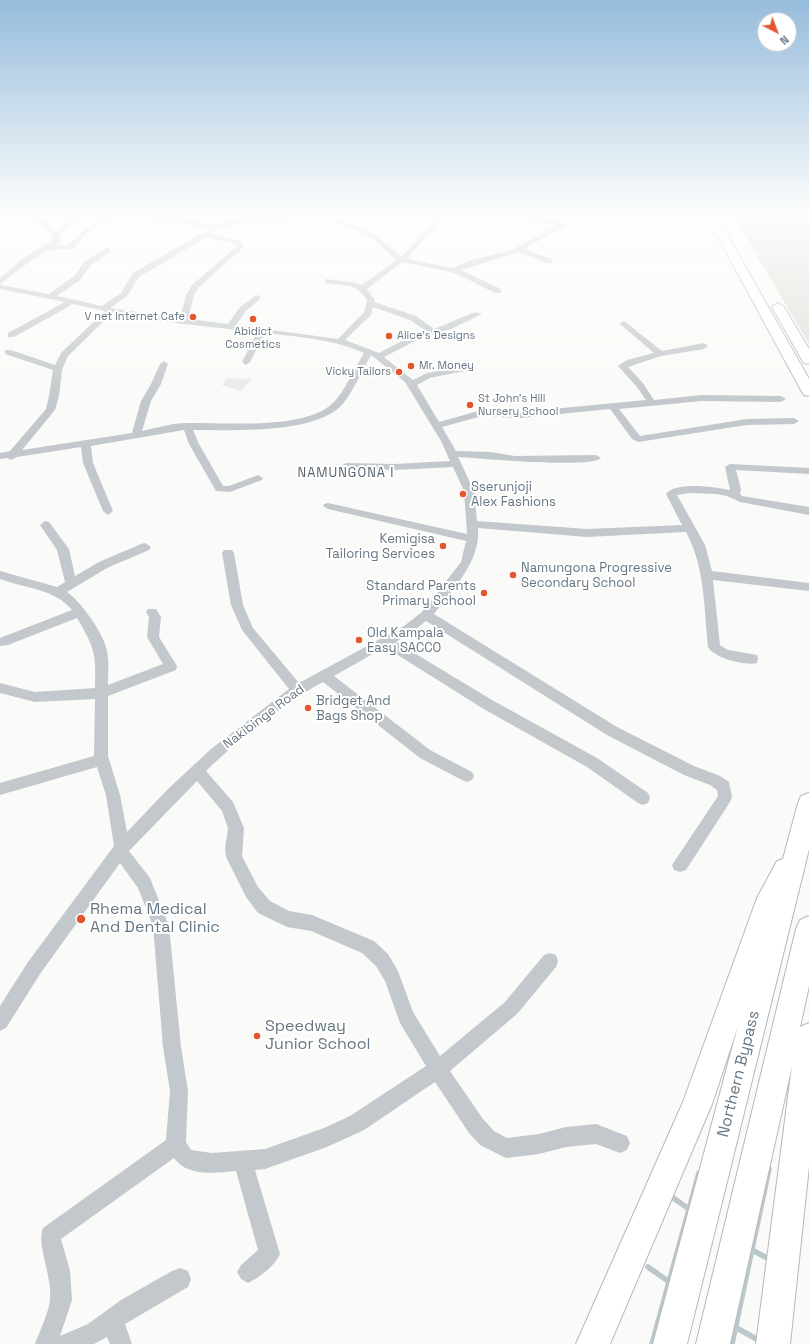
<!DOCTYPE html>
<style>
body{margin:0}
#map{position:relative;width:809px;height:1344px;overflow:hidden;background:#fafaf8;font-family:"Space Grotesk",sans-serif}
canvas{display:block}
.north{position:absolute;left:757px;top:12px;width:40px;height:40px;box-sizing:border-box;background:#fff;border:1px solid #c1c8cd;border-radius:50%;rotate:138deg;font-size:11px;font-weight:700;line-height:16px;text-align:center;color:#657683}
.north::after{content:'';display:block;margin:auto;width:14px;height:18px;background:#e4572e;clip-path:polygon(50% 0,100% 100%,50% 72%,0 100%)}
</style>
<div id="map">
<canvas width="809" height="1344"></canvas>
<div class="north">N</div>
</div>
<script>
const ctx = document.querySelector('canvas').getContext('2d');
ctx.lineJoin = 'round';
function fillPath(path, color) {
  ctx.fillStyle = color;
  ctx.fill(path, 'evenodd');
}
function strokePath(path, color, width, dash) {
  ctx.strokeStyle = color;
  ctx.lineWidth = width;
  ctx.lineCap = dash ? 'butt' : 'round';
  ctx.setLineDash(dash || []);
  ctx.stroke(path);
}
function label(font, color, halo, rows, align = 'center') {
  ctx.font = font + ' "Space Grotesk",sans-serif';
  ctx.lineWidth = 4;
  ctx.setLineDash([]);
  ctx.textBaseline = 'middle';
  ctx.strokeStyle = halo;
  ctx.fillStyle = color;
  for (const [text, x, y, turn = 0] of rows) {
    ctx.save();
    ctx.translate(x, y);
    ctx.rotate((+turn || 0) * Math.PI / 180);
    ctx.textAlign = isNaN(turn) ? turn : align;
    if (halo) ctx.strokeText(text, 0, 0);
    ctx.fillText(text, 0, 0);
    ctx.restore();
  }
}
fillPath(new Path2D(`
 M226,378l26,1 -11,12 -19,-6z`), '#e8e9e9');
fillPath(new Path2D(`
 M733,215h76v129z`), '#dadfd7');
strokePath(new Path2D(`
 M769,221l40,4`), '#bbc7cb', 2);
strokePath(new Path2D(`
 M669,1195l20,14
 M752,1250l17,9
 M648,1267l20,14
 M735,1327l25,14
 M652,1344l47,-171
 M732,1344l37,-175`), '#bbc7cb', 5.5);
const highway = new Path2D(`
 M706,215h10l93,164v17l-5,-1 -2,-3z
 M778,303l6,4 25,42v15l-5,-1 -2,-3 -30,-53z
 M809,793v56l-122,495h-34l85,-318 -26,78 -102,240h-34l107,-242 74,-204 20,-37 6,-2 15,-56 3,-7z
 M809,916v70l-9,41 9,-4v143l-19,178h-34l36,-278 -62,278h-34l100,-415 4,-9z`);
strokePath(highway, '#b4b9bd', 2);
fillPath(new Path2D(`
 M30,215h7l19,16 23,-16h8l-27,20 1,6 -6,4h13l16,-15 21,-15h50l60,10 38,-10 39,6v2l-2,1 -37,-5 -35,9 -6,6 29,7 3,6 -46,41 -4,7 -6,24 40,5 12,-17 17,-12 4,2 -1,2 -14,12 -10,14 102,14 26,-27 3,-12c-13,-19 -22,-13 -42,-17v-4l27,3 10,3 34,-25 -26,-24 -36,-14v-2l22,6 18,8 27,22 6,-5 32,-36h7l-39,44 46,9 15,-7 43,-11 46,-24 -29,-8 -33,-1 -3,-2h40l33,9v2l-41,23 28,10v4h-6l-27,-11 -58,18 40,19v4h-6l-40,-20 -53,-11 -35,27 8,11 -1,2 42,14 18,13 41,-17 7,2 -31,15 -30,9 -37,19 29,23 14,-7 47,-8v4l-44,9 -13,7 22,37 43,-12 39,2 125,-12 -9,-13 -19,-21 9,-6 27,-7 -33,-28 -1,-2 4,-2 38,30 42,-8 4,3 -4,3 -43,7 -33,11 15,16 11,17 48,-5 79,1 5,3 -5,3 -79,-1 -83,8 21,27 107,-17 47,-1 5,3 -5,3 -47,1 -109,17 -6,-3 -22,-30 -89,9 -39,-2 -40,11 14,24 35,1 24,4 81,-1 5,3c-9,11 -122,0 -143,-1l16,34 3,30 110,8 95,-4 -16,-31c9,-13 50,-7 64,-4l-5,-23 5,-3 79,4v6l-73,-4 5,19 -1,5 2,2 67,11v8l-69,-13 -13,-6 -11,-2 -26,-1 -13,2 28,50 7,26 97,12v8l-96,-11 7,65 8,5 29,5 1,4 -1,4c-12,3 -43,-5 -49,-16 -4,-39 -3,-80 -22,-115l-99,5 -109,-9c3,33 -25,61 -44,86l183,113 77,39 26,10 9,6 3,15 -2,5 -44,68 -6,2 -6,-2 -2,-5 46,-69 -1,-6 -7,-5 -26,-10 -77,-40 -181,-114 -14,11 -16,10 96,58 105,58 51,35 2,5 -2,5 -5,2 -5,-2 -51,-36 -105,-59 -97,-61 -51,29 96,74 42,22 2,4 -2,4 -5,2 -5,-2 -42,-22 -97,-76c-39,21 -85,58 -117,89l27,31 11,26 -2,28 16,31 12,14 19,10 23,4 62,26 14,13 10,17 15,41 27,44 65,-54 39,-47 6,-2 6,2 2,6 -2,6 -39,47 -67,57 33,48 11,12 13,7 32,-4 27,-7 30,-3 31,12 3,7 -3,7 -7,3 -24,-9 -30,3 -27,7 -33,4 -26,-13 -11,-12 -34,-51 -71,48 -37,17 -62,22 -10,1 25,84c-5,12 -20,23 -32,29l-7,-4 -4,-7 4,-7 17,-15 -22,-79c-20,2 -49,6 -62,-13l-113,81 9,32 2,29 -12,36 28,-12 33,-24 51,-29 8,-3 8,3 3,8 -3,8 -63,37 7,20h-22l-3,-7 -13,7h-59c5,-14 13,-29 15,-44 3,-22 -14,-56 -7,-72l123,-88 4,-49 -7,-44 -10,-121 -15,-38 -18,-25 -80,111 -34,54 -6,3v-25l28,-44 86,-116 -8,-51 -9,-28 -97,28v-12l94,-27 1,-57 -60,3 -35,-9v-10l35,9 60,-4c1,-34 0,-40 -18,-70l-69,27 -8,1v-8l72,-28c-17,-21 -48,-22 -72,-31v-8l57,16 8,-5 -8,-32 -17,-25 5,-4 4,1 20,27 6,27 24,-14 42,-18 4,-1 6,4 -2,3 -42,18 -40,24c13,9 33,37 38,52 5,13 3,27 3,41l55,-21 -16,-27 2,-20 -3,-5 2,-3h8l5,8 -2,20 18,29 -1,4 -68,26v60l12,39 7,37 41,-43 43,-40 78,-60 -47,-59 -11,-25 -9,-52 2,-3h8l2,3 9,52 10,23 46,55 105,-57 18,-14 39,-50 5,-21 -138,-32 -5,-3 1,-2 4,-1 139,31 -3,-43 -11,-24 -59,3 -52,-2 -1,-2 5,-3 48,1 56,-3 -9,-20 -36,-59 -34,-27c-7,13 -21,42 -30,51 -28,28 -109,24 -148,24l6,14 24,42h6l29,-11 5,3 -1,2 -32,12 -14,-1 -27,-47 -5,-14 -93,16 2,17 20,48 -5,4 -5,-4 -20,-48 -2,-16 -64,10 -6,3 -4,-2 -7,1v-6l10,-2 36,-42 3,-13 4,-26 -48,-16v-4h6l44,15 6,-12 44,-42 -32,-7 -59,33h-6v-4l57,-31 -65,-13v-4l49,9 25,-18 10,-14 23,-14 4,2 -1,2 -20,14 -10,14 -23,16 45,10 19,-13 12,-20 78,-45 -62,-10h-39l-22,14 -15,17 -26,1 -18,12 -29,22v-6l23,-20 30,-18v-5zM207,237l28,7 1,3 -44,38 -6,10 -6,23 -70,-10 17,-12 12,-19zM373,307l37,13 16,11 -11,3 -36,19 -34,-13 26,-25zM112,313l71,11 74,8 -15,30 4,3 4,-3 15,-29c33,4 68,6 99,20 -7,11 -21,41 -30,49 -28,29 -109,20 -147,21 -15,0 -31,5 -45,8l9,-30 10,-17 7,-20 -4,-3 -4,3 -9,20 -10,17 -9,32 -110,17 33,-40 4,-14 3,-26 6,-14zM197,781l25,30 6,17 -3,21 1,8 20,40 12,16 29,14 24,4 51,22 14,13 9,15 15,42 26,43 -76,50 -26,12 -59,21 -53,4 -21,-3 -5,-8 2,-51 -7,-44 -12,-121 -19,-48 -21,-27z`), '#c3c8cc');
fillPath(highway, '#fff');
const sky = ctx.createLinearGradient(0, 0, 0, 403);
sky.addColorStop(0, '#96bcdc');
sky.addColorStop(0.53, '#fdfdfc');
sky.addColorStop(1, '#fdfdfc00');
ctx.fillStyle = sky;
ctx.fillRect(0, 0, 809, 403);
for (const [x, y, r, color] of [
 [193,317,4,"#e4572e"],
 [253,319,4,"#e4572e"],
 [389,336,4,"#e4572e"],
 [411,366,4,"#e4572e"],
 [399,372,4,"#e4572e"],
 [470,405,4,"#e4572e"],
 [463,494,4,"#e4572e"],
 [443,546,4,"#e4572e"],
 [513,575,4,"#e4572e"],
 [484,593,4,"#e4572e"],
 [359,640,4,"#e4572e"],
 [308,708,4,"#e4572e"],
 [81,919,5,"#e4572e"],
 [257,1036,4,"#e4572e"]
]) {
  const dot = new Path2D();
  dot.arc(x, y, r, 0, 2 * Math.PI);
  ctx.fillStyle = color;
  ctx.fill(dot);
  strokePath(dot, '#fff', 1.5);
}
label('11px', '#657683', '#fff', [
 ["V net Internet Cafe",185,317,"right"],
 ["Abidict",253,332,"center"],
 ["Cosmetics",253,345,"center"],
 ["Alice's Designs",397,336],
 ["Mr. Money",419,366],
 ["Vicky Tailors",391,372,"right"],
 ["St John's Hill",478,399],
 ["Nursery School",478,412]
], 'left');
ctx.letterSpacing = '1px';
label('13px', '#57646e', '#fff', [
 ["NAMUNGONA I",346,473]
]);
ctx.letterSpacing = '0px';
label('13px', '#657683', '#fff', [
 ["Sserunjoji",471,487],
 ["Alex Fashions",471,502],
 ["Kemigisa",435,539,"right"],
 ["Tailoring Services",435,554,"right"],
 ["Namungona Progressive",521,568],
 ["Secondary School",521,583],
 ["Standard Parents",476,586,"right"],
 ["Primary School",476,601,"right"],
 ["Old Kampala",367,633],
 ["Easy SACCO",367,648],
 ["Bridget And",316,701],
 ["Bags Shop",316,716]
], 'left');
label('13px', '#657683', '#fff', [
 ["Nakibinge Road",264,717,-37]
]);
label('16px', '#657683', '#fff', [
 ["Rhema Medical",90,910],
 ["And Dental Clinic",90,928],
 ["Speedway",265,1027],
 ["Junior School",265,1045]
], 'left');
label('16px', '#657683', '#fff', [
 ["Northern Bypass",739,1074,-76]
]);
</script>
